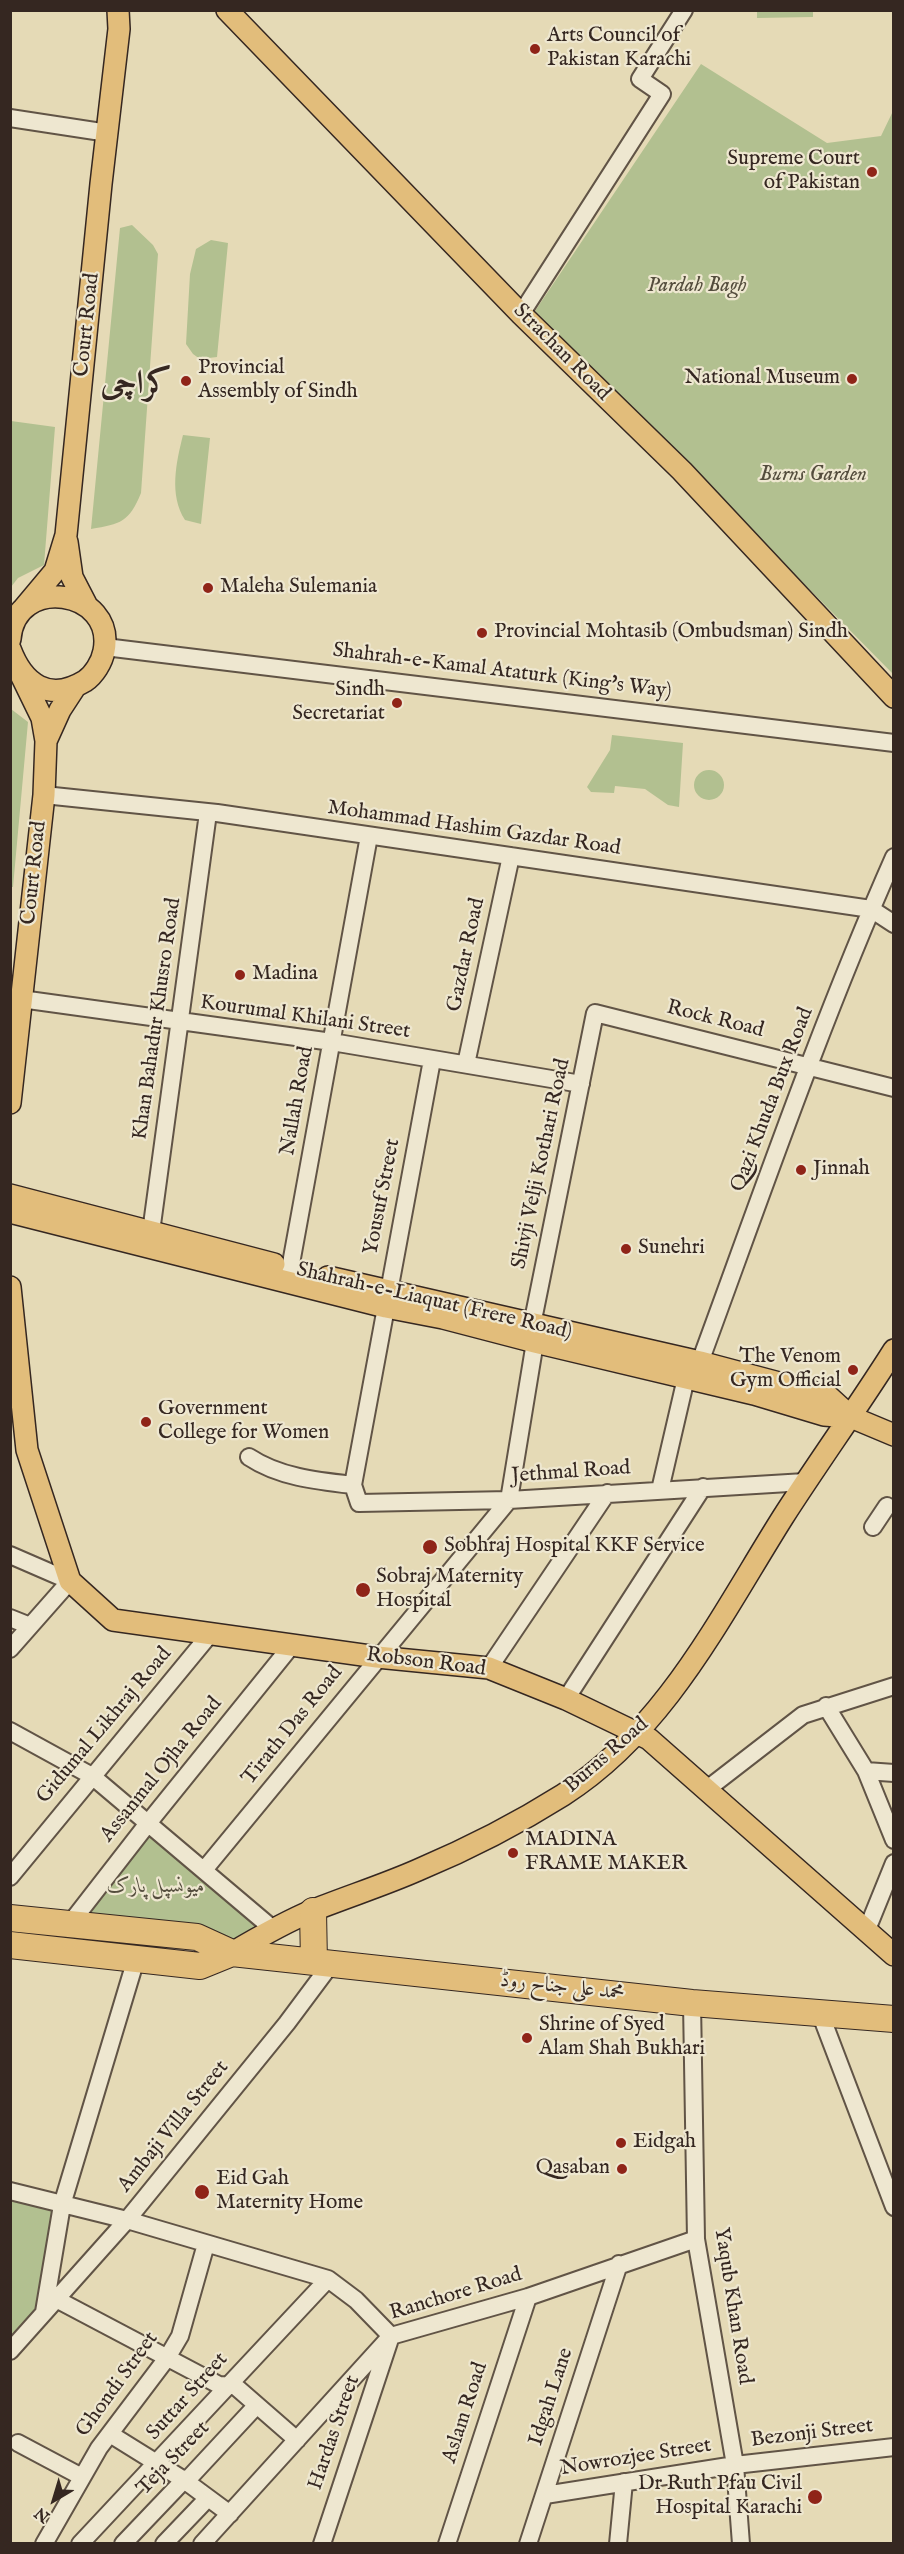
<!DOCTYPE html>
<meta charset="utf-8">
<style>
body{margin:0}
#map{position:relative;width:904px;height:2554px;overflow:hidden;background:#e5dab6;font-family:"IM FELL English",serif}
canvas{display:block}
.frame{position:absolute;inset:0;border:12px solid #352721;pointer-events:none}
.north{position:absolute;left:24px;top:2470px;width:60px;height:60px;-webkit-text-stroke:4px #eee7d0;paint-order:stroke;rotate:218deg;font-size:16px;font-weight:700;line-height:24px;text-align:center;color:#352721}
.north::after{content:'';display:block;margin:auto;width:21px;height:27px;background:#352721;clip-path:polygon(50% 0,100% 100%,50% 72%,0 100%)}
</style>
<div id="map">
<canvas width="904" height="2554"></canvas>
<div class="frame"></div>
<div class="north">N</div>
</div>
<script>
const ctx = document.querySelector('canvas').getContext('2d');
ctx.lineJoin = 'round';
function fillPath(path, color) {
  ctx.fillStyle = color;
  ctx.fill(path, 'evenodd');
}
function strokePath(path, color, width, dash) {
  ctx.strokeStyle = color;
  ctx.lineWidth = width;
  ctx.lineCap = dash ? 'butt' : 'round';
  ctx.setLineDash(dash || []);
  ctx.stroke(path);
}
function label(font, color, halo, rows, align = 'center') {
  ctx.font = font + ' "IM FELL English",Amiri,serif';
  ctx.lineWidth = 4.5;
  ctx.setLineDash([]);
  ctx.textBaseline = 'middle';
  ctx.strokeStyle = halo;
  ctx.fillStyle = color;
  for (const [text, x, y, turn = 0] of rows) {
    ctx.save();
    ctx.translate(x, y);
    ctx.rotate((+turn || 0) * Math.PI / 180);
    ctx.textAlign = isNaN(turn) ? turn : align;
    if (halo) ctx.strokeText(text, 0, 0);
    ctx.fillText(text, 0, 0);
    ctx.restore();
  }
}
fillPath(new Path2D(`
 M757,11h56v6l-56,1z
 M701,64l126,79 54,-7 12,-25v563l-358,-363z
 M132,225l21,20 5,9 -17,239c-12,29 -20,31 -50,36l29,-301z
 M211,240l17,3 -11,114 -17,2 -7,-5 -7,-10 4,-70 6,-25z
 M11,421l44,6 -11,138 -26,13 -7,9z
 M183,435l27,3 -9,86 -16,-4c-16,-25 -9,-57 -2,-85z
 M11,709l17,13 -15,165h-3z
 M612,735l71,8 -4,64 -11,-2 -23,-16 -30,-3 -1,7 -23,-1 -4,-5 23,-37z
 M694 785a15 15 0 1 1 30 0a15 15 0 1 1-30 0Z
 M149,1822l124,107 -41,24 -163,-28z
 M11,2191l51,14 -19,107 -32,39z`), '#b2c090');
const minor = new Path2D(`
 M10,118l98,15
 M521,314l141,-220 -22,-15 44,-69
 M105,647l789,96
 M44,795l173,18 654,96 23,15
 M21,999l311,43 249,42
 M432,1060l-79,425 6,18 150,-3 296,-18
 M466,1064l45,-208
 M151,1232l57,-419
 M290,1269l79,-433
 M532,1325l63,-312 299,75
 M700,1362c62,-169 121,-340 194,-505
 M249,1457c30,20 68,24 104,28
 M660,1490l26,-112
 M873,1527l14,-21
 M10,1555l60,26 -60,68
 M10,1618l20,8
 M489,1668l118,-175
 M566,1699l137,-212
 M826,1706l40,65 28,69
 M10,1731l82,45 181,153
 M866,1771l28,2
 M706,1790l97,-75 91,-29
 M204,1870l305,-370 26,-158
 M10,1877l201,-244
 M69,1925l80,-103 143,-177
 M866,1932l28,-69
 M692,2003l4,236 39,226 6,79
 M820,2013l74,194
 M10,2191l117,29 201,59 28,21 35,36 -69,208
 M56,2299l163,86 16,1 62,54
 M44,2312l18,-107 74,-246
 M10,2351l117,-131 160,-197 44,-59
 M110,2434l74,46 46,34
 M18,2443l64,34
 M545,2495l190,-30 159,-18
 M44,2544l55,-96 68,-90 13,-22 26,-92
 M80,2544l248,-265
 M123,2544l61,-64 6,-3 66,-71
 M164,2544l44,-46
 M202,2544l189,-208 137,-39 168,-58
 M447,2544l81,-247
 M528,2544l91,-280
 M618,2544l6,-62`);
const major = new Path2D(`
 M227,10l294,304 161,157 212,226
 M67,542l5,35 15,29
 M24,608l31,-37 11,-36 35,-351 18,-155 -1,-19
 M10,639c5,-65 106,-50 94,12 -2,11 -10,24 -19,30 -36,22 -62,3 -75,-32
 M21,675l21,43 4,23
 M10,1103l34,-308 2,-54 14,-31 15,-23
 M10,1195l264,69
 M10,1212l376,95 57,11 92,24 219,52 70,21 27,2 43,18
 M328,1277l372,85 128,34 23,21
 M10,1287l17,163 43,131 43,39 264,37 112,11 77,31 83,40 245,216
 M232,1953c27,-16 53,-31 82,-43 35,-14 70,-25 104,-40 50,-21 99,-46 145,-75 102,-65 157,-178 220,-278 36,-56 75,-110 111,-167`);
const highway = new Path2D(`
 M313,1911l1,51
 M10,1918l187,19 35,16 460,50 202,16
 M10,1945l190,21 32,-13`);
strokePath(minor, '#615446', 20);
strokePath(major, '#352721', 24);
strokePath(highway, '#352721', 28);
strokePath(minor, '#eee7d0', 16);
strokePath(major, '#e2bd7b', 21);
strokePath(highway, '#e2bd7b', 26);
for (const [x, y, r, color] of [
 [535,49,6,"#8f2418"],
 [872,172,6,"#8f2418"],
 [852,379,6,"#8f2418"],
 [186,381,6,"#8f2418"],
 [208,588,6,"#8f2418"],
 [482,633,6,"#8f2418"],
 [397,703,6,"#8f2418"],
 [240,975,6,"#8f2418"],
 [801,1170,6,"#8f2418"],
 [626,1249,6,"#8f2418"],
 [853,1370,6,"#8f2418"],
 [146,1422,6,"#8f2418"],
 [430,1547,8,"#8f2418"],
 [363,1590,8,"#8f2418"],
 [513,1853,6,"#8f2418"],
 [527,2038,6,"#8f2418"],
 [621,2143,6,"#8f2418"],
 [622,2169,6,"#8f2418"],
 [202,2192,8,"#8f2418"],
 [815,2497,8,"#8f2418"]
]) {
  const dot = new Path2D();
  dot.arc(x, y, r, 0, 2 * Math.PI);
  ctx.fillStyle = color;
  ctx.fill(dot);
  strokePath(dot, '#eee7d0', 2);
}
label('21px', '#352721', '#eee7d0', [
 ["Arts Council of",547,37],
 ["Pakistan Karachi",547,61],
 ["Supreme Court",860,160,"right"],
 ["of Pakistan",860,184,"right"],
 ["Provincial",198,369],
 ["Assembly of Sindh",198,393],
 ["National Museum",840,379,"right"],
 ["Maleha Sulemania",220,588],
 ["Provincial Mohtasib (Ombudsman) Sindh",494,633],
 ["Sindh",385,691,"right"],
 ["Secretariat",385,715,"right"],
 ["Madina",252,975],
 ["Jinnah",813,1170],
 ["Sunehri",638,1249],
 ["The Venom",841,1358,"right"],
 ["Gym Official",841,1382,"right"],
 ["Government",158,1410],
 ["College for Women",158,1434],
 ["Sobhraj Hospital KKF Service",444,1547],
 ["Sobraj Maternity",376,1578],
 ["Hospital",376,1602],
 ["MADINA",525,1841],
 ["FRAME MAKER",525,1865],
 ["Shrine of Syed",539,2026],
 ["Alam Shah Bukhari",539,2050],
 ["Eidgah",633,2143],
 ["Qasaban",610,2169,"right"],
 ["Eid Gah",216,2180],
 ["Maternity Home",216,2204],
 ["Dr Ruth Pfau Civil",802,2485,"right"],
 ["Hospital Karachi",802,2509,"right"]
], 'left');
label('italic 21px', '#544d3d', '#eee7d0', [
 ["Pardah Bagh",697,287],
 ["Burns Garden",813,476],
 ["میونسپل پارک",156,1888]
]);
label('21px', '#352721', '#eee7d0', [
 ["Court Road",88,325,-84],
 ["Strachan Road",561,353,45],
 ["Shahrah-e-Kamal Ataturk (King's Way)",502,672,7],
 ["Mohammad Hashim Gazdar Road",474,829,8],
 ["Court Road",35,873,-84],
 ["Gazdar Road",467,955,-78],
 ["Kourumal Khilani Street",305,1018,8],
 ["Khan Bahadur Khusro Road",158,1019,-82],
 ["Rock Road",715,1020,14],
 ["Qazi Khuda Bux Road",773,1100,-69],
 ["Nallah Road",298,1101,-80],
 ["Shivji Velji Kothari Road",542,1164,-78],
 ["Yousuf Street",383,1197,-79],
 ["Shahrah-e-Liaquat (Frere Road)",434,1302,13],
 ["Jethmal Road",571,1473,-4],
 ["Robson Road",426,1663,7],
 ["Gidumal Likhraj Road",105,1726,-50],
 ["Tirath Das Road",293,1726,-51],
 ["Burns Road",607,1756,-41],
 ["Assanmal Ojha Road",162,1770,-51],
 ["محمد علی جناح روڈ",562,1988,6],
 ["Ambaji Villa Street",174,2127,-51],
 ["Ranchore Road",456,2295,-17],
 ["Yaqub Khan Road",732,2306,81],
 ["Ghondi Street",118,2385,-54],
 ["Suttar Street",188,2397,-48],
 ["Idgah Lane",552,2397,-72],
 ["Aslam Road",466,2413,-72],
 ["Hardas Street",335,2433,-71],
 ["Bezonji Street",812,2434,-7],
 ["Nowrozjee Street",636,2458,-9],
 ["Teja Street",174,2459,-46]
]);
label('bold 33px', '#352721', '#eee7d0', [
 ["کراچی",136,386]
]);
</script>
